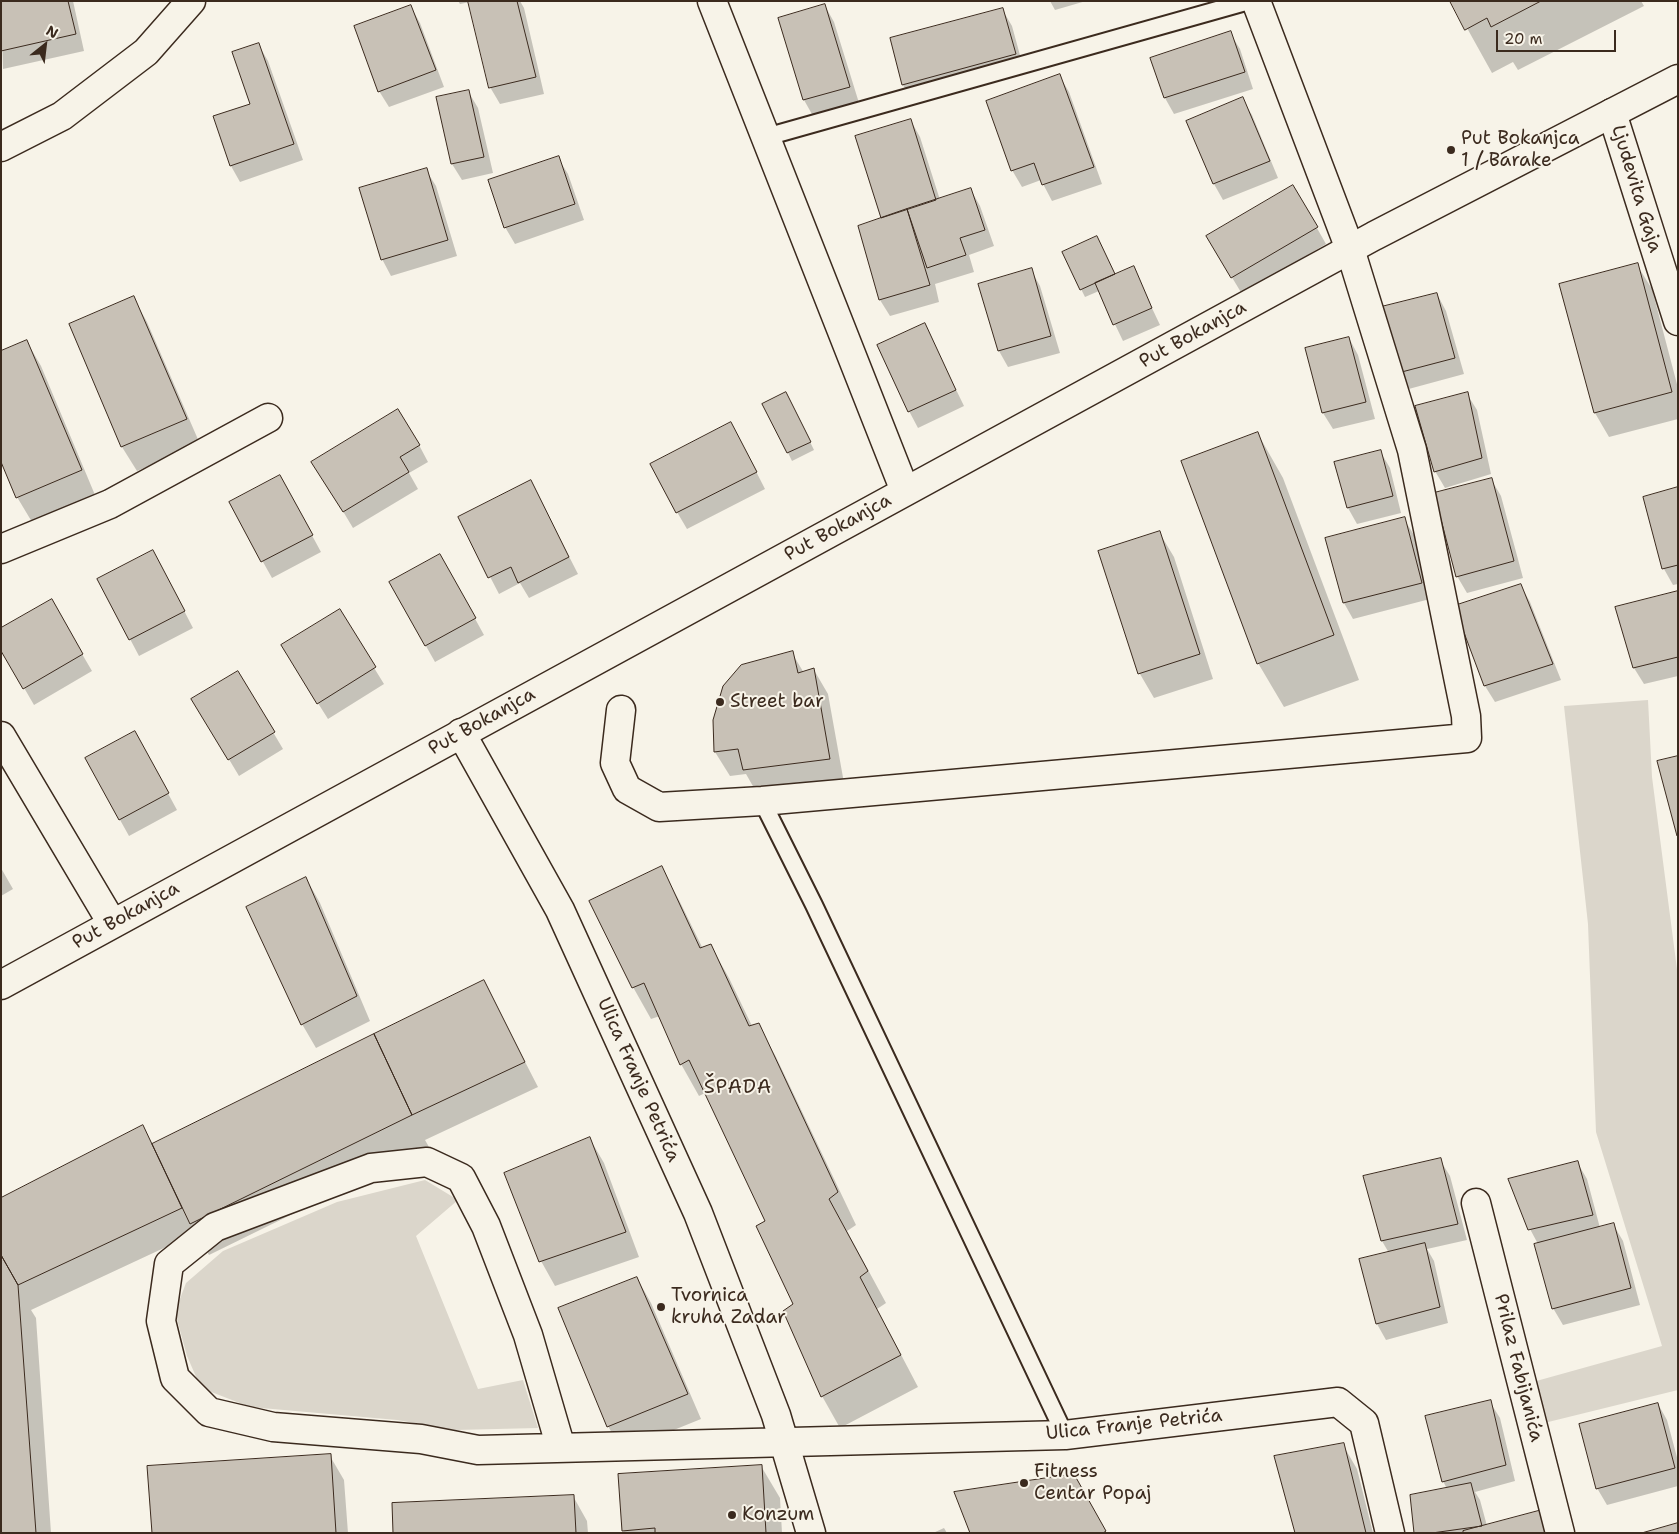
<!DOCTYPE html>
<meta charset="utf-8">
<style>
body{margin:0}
#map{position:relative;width:1679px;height:1534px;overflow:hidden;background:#f7f3e8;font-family:"Shantell Sans",sans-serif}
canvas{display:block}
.frame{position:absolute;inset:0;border:2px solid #3b2a1e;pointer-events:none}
.north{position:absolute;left:20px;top:20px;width:50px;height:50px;-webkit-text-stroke:4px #f7f3e8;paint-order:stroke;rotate:29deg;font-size:14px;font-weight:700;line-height:20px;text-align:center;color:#3b2a1e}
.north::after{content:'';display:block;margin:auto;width:18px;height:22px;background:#3b2a1e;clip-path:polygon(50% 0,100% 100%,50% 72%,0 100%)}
.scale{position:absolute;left:1496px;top:30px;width:120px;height:22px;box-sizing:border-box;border:2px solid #3b2a1e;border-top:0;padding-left:6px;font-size:15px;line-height:18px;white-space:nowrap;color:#3b2a1e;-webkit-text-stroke:4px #f7f3e8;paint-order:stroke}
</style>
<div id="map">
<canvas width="1679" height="1534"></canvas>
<div class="frame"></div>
<div class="north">N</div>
<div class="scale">20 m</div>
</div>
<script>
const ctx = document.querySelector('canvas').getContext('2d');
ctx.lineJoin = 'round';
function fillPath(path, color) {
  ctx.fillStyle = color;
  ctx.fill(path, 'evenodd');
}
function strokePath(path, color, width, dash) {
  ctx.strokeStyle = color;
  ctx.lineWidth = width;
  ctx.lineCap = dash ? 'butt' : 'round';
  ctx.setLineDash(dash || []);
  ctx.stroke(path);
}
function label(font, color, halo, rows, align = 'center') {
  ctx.font = font + ' "Shantell Sans",sans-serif';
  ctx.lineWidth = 4;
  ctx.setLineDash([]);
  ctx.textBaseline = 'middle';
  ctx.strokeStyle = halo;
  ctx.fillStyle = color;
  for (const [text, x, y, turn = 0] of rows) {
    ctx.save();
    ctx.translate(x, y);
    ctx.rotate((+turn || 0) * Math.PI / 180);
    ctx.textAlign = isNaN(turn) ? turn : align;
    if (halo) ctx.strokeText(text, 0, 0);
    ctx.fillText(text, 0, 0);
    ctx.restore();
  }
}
fillPath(new Path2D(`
 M1648,700l4,77 26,200v413l-146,36 -10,-41 140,-39 -66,-214 -8,-208 -24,-218z
 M425,1180l33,20 -42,36 62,153 45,-9 15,48 -83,2 -58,-10 -147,-13 -49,-19 -14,-32 -12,-44 11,-29 37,-32 114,-49z`), '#dbd6cb');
fillPath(new Path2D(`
 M1,1h72l11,50 -81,18z
 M458,1h62l4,7 20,86 -44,10 -10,-17 -20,-85 -10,2z
 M1050,1h36l-31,9z
 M1452,1h189l3,5 -126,64 -5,-8 -21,11z
 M825,6l9,16 25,81 -46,13 -9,-16 -24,-81z
 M411,7l9,16 24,64 -55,20 -10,-16z
 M1002,9l10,17 12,44 -111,31 -10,-16z
 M1230,33l10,16 13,40 -79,25 -9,-16 -13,-39z
 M258,44l10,17 35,99 -63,22 -9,-16 -17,-49 37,-13z
 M1059,75l10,17 33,92 -50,17 -11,-21 -19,7 -10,-17z
 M468,91l10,17 15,65 -31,7 -10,-16z
 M1242,99l10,16 26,63 -55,22 -9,-16 -27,-62z
 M911,121l9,16 20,63 31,-10 9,16 14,40 -25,9 5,17 -39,12 4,18 -49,14 -10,-16 2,-81 -25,-82z
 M558,158l10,16 16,46 -69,24 -10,-17z
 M426,170l10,16 21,70 -66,20 -9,-17z
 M1293,186l33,58 -84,50 -35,-58z
 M1101,245l14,30 18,-7 27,57 -37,16 -24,-50 -14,6 -4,-8z
 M1637,265l15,24 26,99v31l-69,18 -14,-24z
 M1031,270l9,16 20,67 -52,14 -9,-16 -19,-66z
 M1437,294l9,17 18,63 -59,16 -10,-17z
 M133,297l14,25 53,122 -63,27 -15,-24 -52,-122z
 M924,324l40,82 -46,22 -9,-17z
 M1349,338l9,17 17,64 -42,10 -10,-16 -17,-64z
 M27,342l14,24 54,129 -63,27 -15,-25z
 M1467,394l10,16 14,64 -46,14 -10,-17z
 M790,401l24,49 -22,11 -28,-57z
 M1258,434l25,44 76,202 -75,27 -26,-44z
 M740,440l25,49 -78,40 -10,-17z
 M419,445l9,17 -19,11 9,16 -65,39 -30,-50z
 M1380,451l10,17 11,45 -44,11 -9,-16z
 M1491,479l10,17 22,82 -56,15 -10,-17z
 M531,482l47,92 -49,24 -9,-15 -21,11 -40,-77z
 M1678,489v95l-5,1 -9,-16 -19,-72z
 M289,493l32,59 -49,26 -42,-75z
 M1404,519l10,16 16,64 -77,20 -9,-16z
 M1159,532l15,25 39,122 -59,19 -14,-24 -40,-122z
 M440,555l44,80 -49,27 -9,-16z
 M162,568l31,60 -54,28 -9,-17z
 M1521,586l9,16 31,78 -66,22 -10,-16 -29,-79z
 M1678,592v84l-34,8 -10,-16 -17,-60z
 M51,601l41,70 -58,34 -33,-57z
 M339,611l45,73 -56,35 -36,-57z
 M792,653l12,20 10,-3 14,24 16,89 -86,12 -12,-21 -16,2 -15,-24 -1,-32z
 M238,673l45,76 -44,27 -36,-60z
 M144,749l33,61 -48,26 -43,-77z
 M1,868l12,21 -12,7z
 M661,868l18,32 24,49 8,-3 18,32 23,48 6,-1 18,32 80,168 -9,6 39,72 -9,6 41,78 -78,41 -18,-32 -55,-174 -62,-129 -6,3 -18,-32 -21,-48 -9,3 -18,-32z
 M306,878l14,25 50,118 -54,27 -14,-24z
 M484,982l54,105 -113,53 4,7 -220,108 -13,-22 -165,77 5,8 15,215h-50v-333l142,-74 10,19z
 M590,1139l14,24 35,94 -84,29 -14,-25z
 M1440,1160l10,16 17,64 -40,9 7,12 14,62 -62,17 -9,-16 12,-71 -7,-12 -17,-64z
 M1577,1162l10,17 13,49 13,-4 10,17 17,64 -77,20 -10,-17 -15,-64 -8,-15z
 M637,1278l14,25 50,116 -79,32 -14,-25z
 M1490,1402l10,16 15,63 -40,11 5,8 7,26 65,7h-137l32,-44 -4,-8z
 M1658,1404l9,16 11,41v25l-71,19 -10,-17z
 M1343,1445l14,24 16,64h-76z
 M330,1456l14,24 4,53h-195z
 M761,1466l19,32 2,35h-158l-1,-3z
 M573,1496l14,25 1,12h-194z
 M944,1528l3,5h-14z`), '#0003');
const building = new Path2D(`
 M1,1h67l8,33 -75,17z
 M468,1h49l19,76 -47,11z
 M1450,1h91l-50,26 -4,-9 -22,12z
 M825,4l25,83 -47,13 -25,-82z
 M411,5l25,65 -58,22 -24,-66z
 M1003,8l13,46 -114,31 -12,-47z
 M1231,31l14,41 -81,26 -14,-40z
 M259,43l35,101 -64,22 -17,-50 37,-12 -18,-52z
 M1060,74l34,93 -52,18 -8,-22 -23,8 -25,-70z
 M469,90l15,67 -33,7 -15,-67z
 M1243,97l27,64 -57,23 -27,-63z
 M911,119l25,81 -55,18 -26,-82z
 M559,156l16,48 -71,24 -16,-48z
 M427,168l21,72 -67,20 -22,-72z
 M1293,185l25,42 -87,51 -25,-42z
 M971,188l14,42 -25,8 6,17 -39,13 -20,-59z
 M907,209l23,76 -51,15 -21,-74z
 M1097,236l18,38 -35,16 -18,-38z
 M1638,263l34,129 -78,21 -35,-129z
 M1134,266l18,42 -39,17 -18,-42z
 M1032,268l19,68 -53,15 -20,-67z
 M1437,293l18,65 -61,16 -17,-66z
 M134,296l53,123 -66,28 -52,-123z
 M925,323l31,67 -48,22 -31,-67z
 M1349,337l17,65 -44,11 -17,-65z
 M27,340l55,130 -66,28 -15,-36v-111z
 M786,392l25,50 -24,11 -25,-49z
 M1468,392l14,66 -48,14 -19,-66z
 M398,409l22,36 -20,12 9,15 -66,40 -32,-50z
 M731,422l26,50 -81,41 -26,-49z
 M1258,432l76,203 -77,29 -76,-203z
 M1381,450l12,46 -46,12 -13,-46z
 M280,475l33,60 -52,27 -32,-60z
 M1492,478l22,83 -58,16 -22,-84z
 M531,480l38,77 -51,26 -7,-16 -23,11 -30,-61z
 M1678,487v78l-16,4 -19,-72z
 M1405,517l17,66 -79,20 -18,-65z
 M1160,531l40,123 -62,20 -40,-123z
 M153,550l32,61 -56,29 -32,-61z
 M440,554l36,64 -51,28 -36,-64z
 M1521,584l32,80 -69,22 -30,-80z
 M1678,591v66l-45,11 -18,-61z
 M52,599l31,55 -60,35 -22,-38v-23z
 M340,609l36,58 -59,37 -36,-59z
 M793,651l5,22 16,-5 16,91 -87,11 -5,-21 -24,3 -1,-32 10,-34 18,-21z
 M238,671l37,61 -47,28 -37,-61z
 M135,731l34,62 -50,27 -34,-62z
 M1678,756v80h-1l-20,-75z
 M662,866l38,82 11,-4 38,82 10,-3 79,169 -9,7 39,72 -8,6 41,78 -80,42 -38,-86 10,-7 -37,-78 9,-5 -76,-161 -9,5 -36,-82 -12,5 -43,-87z
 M306,877l51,119 -56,29 -55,-118z
 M484,980l41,82 -113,53 -38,-81z
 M374,1034l38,81 -222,109 -38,-80z
 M143,1125l39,83 -164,77 -17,-30v-57z
 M590,1137l36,95 -87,30 -35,-89z
 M1441,1158l17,66 -77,17 -18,-65z
 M1578,1161l15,54 -65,15 -20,-51z
 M1614,1223l17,65 -79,21 -18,-65z
 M1425,1243l15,64 -64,17 -17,-65z
 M1,1255l17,30 18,248h-35z
 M637,1277l51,117 -81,33 -49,-119z
 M1491,1400l15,65 -64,17 -17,-66z
 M1658,1403l17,65 -79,21 -17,-65z
 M1344,1443l22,90h-71l-21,-77z
 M331,1454l5,79h-184l-5,-67z
 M762,1465l4,68h-111v-5l-33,3 -4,-57z
 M1074,1474l32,57 -3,2h-133l-16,-41z
 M1471,1483l11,43 -50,7h-18l-4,-38z
 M574,1495l2,38h-183l-1,-30z
 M1542,1510l6,23h-85v-2z
 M1678,1523v10h-36z`);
fillPath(building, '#c8c1b6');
strokePath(building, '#3b2a1e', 1);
const lane = new Path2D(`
 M766,137l483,-136
 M762,801l52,104 251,530`);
const street = new Path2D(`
 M712,1l193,490
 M1612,113l66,208
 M1,147l61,-31 84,-64 45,-51
 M1,549l109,-45 158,-86
 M621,710l-6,53 12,26 32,18 103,-6 705,-63 -1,-22 -54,-266 -62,-201 -94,-248
 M461,733l99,177 138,303 78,202 35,118
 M1,736l111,187
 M1476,1203l84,330
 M561,1448l-33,-113 -42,-109 -25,-48 -34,-16 -56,6 -156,59 -46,37 -8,57 14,57 34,34 64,15 148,12 57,11 587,-15 273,-33 26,21 26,110`);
const secondary = new Path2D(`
 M1,985l1373,-749 304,-157`);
strokePath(lane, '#3b2a1e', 20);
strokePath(street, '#3b2a1e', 31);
strokePath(secondary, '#3b2a1e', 31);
strokePath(lane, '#f7f3e8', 16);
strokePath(street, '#f7f3e8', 28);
strokePath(secondary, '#f7f3e8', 28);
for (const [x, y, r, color] of [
 [1451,150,5,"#3b2a1e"],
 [720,702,5,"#3b2a1e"],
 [661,1307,5,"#3b2a1e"],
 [1024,1483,5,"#3b2a1e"],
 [732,1515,5,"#3b2a1e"]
]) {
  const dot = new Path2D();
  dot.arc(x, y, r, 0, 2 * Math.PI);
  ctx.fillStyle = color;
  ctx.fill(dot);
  strokePath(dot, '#f7f3e8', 2);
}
label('19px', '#3b2a1e', '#f7f3e8', [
 ["Put Bokanjca",1461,139],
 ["1 / Barake",1461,161],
 ["Street bar",730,702],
 ["Tvornica",671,1296],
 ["kruha Zadar",671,1318],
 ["Fitness",1034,1472],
 ["Centar Popaj",1034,1494],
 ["Konzum",742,1515]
], 'left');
label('19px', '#3b2a1e', '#f7f3e8', [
 ["Ljudevita Gaja",1636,189,73],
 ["Put Bokanjca",1193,335,-29],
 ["Put Bokanjca",838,528,-29],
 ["Put Bokanjca",482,722,-29],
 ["Put Bokanjca",126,916,-29],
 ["Ulica Franje Petrića",638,1080,66],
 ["Prilaz Fabijanića",1518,1368,76],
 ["Ulica Franje Petrića",1134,1425,-6]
]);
ctx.letterSpacing = '1px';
label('20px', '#3b2a1e', '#f7f3e8', [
 ["ŠPADA",738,1088]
]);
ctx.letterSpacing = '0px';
</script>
